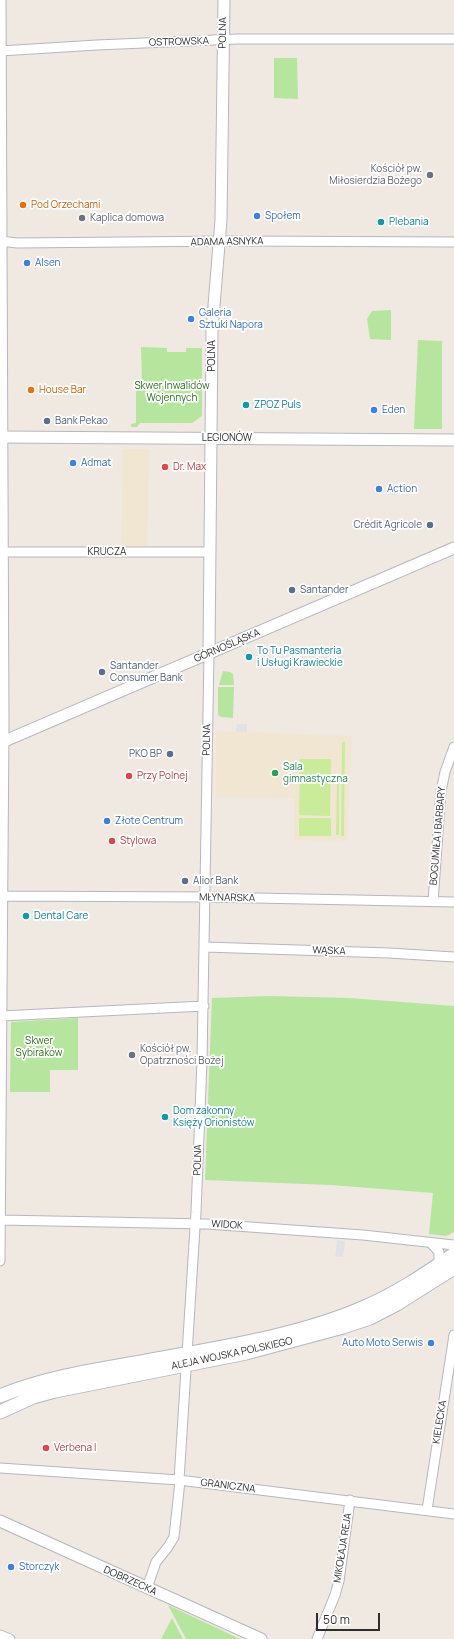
<!DOCTYPE html>
<meta charset="utf-8">
<style>
body{margin:0}
#map{position:relative;width:454px;height:1639px;overflow:hidden;background:#efe9e1;font-family:Manrope,sans-serif}
canvas{display:block}
.scale{position:absolute;left:316px;top:1613px;width:64px;height:18px;box-sizing:border-box;border:2px solid #2e2e2e;border-top:0;padding-left:5px;font-size:12px;line-height:14px;white-space:nowrap;color:#2e2e2e;-webkit-text-stroke:3px #fff;paint-order:stroke}
</style>
<div id="map">
<canvas width="454" height="1639"></canvas>
<div class="scale">50 m</div>
</div>
<script>
const ctx = document.querySelector('canvas').getContext('2d');
ctx.lineJoin = 'round';
function fillPath(path, color) {
  ctx.fillStyle = color;
  ctx.fill(path, 'evenodd');
}
function strokePath(path, color, width, dash) {
  ctx.strokeStyle = color;
  ctx.lineWidth = width;
  ctx.lineCap = dash ? 'butt' : 'round';
  ctx.setLineDash(dash || []);
  ctx.stroke(path);
}
function label(font, color, halo, rows, align = 'center') {
  ctx.font = font + ' Manrope,sans-serif';
  ctx.lineWidth = 3.5;
  ctx.setLineDash([]);
  ctx.textBaseline = 'middle';
  ctx.strokeStyle = halo;
  ctx.fillStyle = color;
  for (const [text, x, y, turn = 0] of rows) {
    ctx.save();
    ctx.translate(x, y);
    ctx.rotate((+turn || 0) * Math.PI / 180);
    ctx.textAlign = isNaN(turn) ? turn : align;
    if (halo) ctx.strokeText(text, 0, 0);
    ctx.fillText(text, 0, 0);
    ctx.restore();
  }
}
fillPath(new Path2D(`
 M237,724h10v8h-11z
 M337,1240l8,1 -2,16h-8z`), '#e3e1e8');
fillPath(new Path2D(`
 M123,449h26l-2,98h-26z
 M216,731l136,5 -5,105 -53,-1v-42l-78,-1z`), '#f0e6d1');
fillPath(new Path2D(`
 M274,58h23l1,41 -24,-1z
 M391,310v30l-21,-1 -3,-20 5,-8z
 M418,340l24,1v88h-28z
 M141,347l26,1v4h19v-4h16v68l-10,7h-52l-3,4h-6v-3l5,-1v-38h6z
 M223,671l7,1 3,2 1,11h-15z
 M218,687h16l-1,31 -12,-1 -3,-2z
 M269,996l80,2 105,8v226l-8,4 -17,-2 4,-41 -102,-8 -126,-5 7,-182z
 M78,1018v52h-28v22h-40l1,-70z
 M168,1605l72,34h-54z
 M172,1618l11,21h-22z`), '#b6e59e');
fillPath(new Path2D(`
 M342,742h3l-1,94h-3z
 M300,759h31l-1,57 -31,-1z
 M337,783l2,1v51h-3z
 M299,818h32v18h-32z`), '#c9ec9a');
const minor = new Path2D(`
 M0,51l97,-6 140,-6h217
 M0,241l17,2 217,-2 220,1
 M3,552h207
 M0,896l206,1 248,5
 M433,902l8,-111 4,-19 9,-25
 M205,947l184,6 65,4
 M1,1016l203,-10
 M0,1220l207,4 156,11 91,10
 M431,1243l8,9v13
 M0,1261l4,-537 -3,-724
 M0,1468l179,12 275,34
 M179,1480l17,-268 6,-151 7,-408
 M427,1510l27,-175
 M147,1588l9,-26 12,-15 6,-10 6,-56
 M0,1635l10,4
 M317,1639l18,-44 4,-14 11,-81`);
const tertiary = new Path2D(`
 M0,437l454,3
 M209,653l3,-323 9,-110 3,-220
 M0,743l454,-195
 M0,1521l261,118`);
const secondary = new Path2D(`
 M0,1396c43,-18 90,-25 135,-33 73,-14 157,-25 225,-54 34,-14 64,-34 94,-55
 M0,1412l33,-15 22,-6 191,-38 97,-26 27,-9 27,-14 57,-36`);
strokePath(minor, '#b4b7c1', 11);
strokePath(tertiary, '#b4b7c1', 13);
strokePath(secondary, '#b4b7c1', 15);
strokePath(minor, '#fff', 9);
strokePath(tertiary, '#fff', 11);
strokePath(secondary, '#fff', 13);
for (const [x, y, r, color] of [
 [430,175,4,"#6b7280"],
 [23,205,4,"#e8710a"],
 [257,216,4,"#3f7fe0"],
 [82,218,4,"#6b7280"],
 [381,222,4,"#0f9aa8"],
 [27,263,4,"#3f7fe0"],
 [191,319,4,"#3f7fe0"],
 [31,390,4,"#e8710a"],
 [246,405,4,"#0f9aa8"],
 [374,410,4,"#3f7fe0"],
 [47,421,4,"#5c6f8a"],
 [73,463,4,"#3f7fe0"],
 [165,467,4,"#e0444e"],
 [379,489,4,"#3f7fe0"],
 [430,525,4,"#5c6f8a"],
 [292,590,4,"#5c6f8a"],
 [249,657,4,"#0f9aa8"],
 [102,672,4,"#5c6f8a"],
 [170,754,4,"#5c6f8a"],
 [275,773,4,"#2e9e5b"],
 [129,776,4,"#e0444e"],
 [107,821,4,"#3f7fe0"],
 [112,841,4,"#e0444e"],
 [185,881,4,"#5c6f8a"],
 [26,916,4,"#0f9aa8"],
 [132,1055,4,"#6b7280"],
 [165,1117,4,"#0f9aa8"],
 [431,1343,4,"#3f7fe0"],
 [46,1448,4,"#e0444e"],
 [11,1567,4,"#3f7fe0"]
]) {
  const dot = new Path2D();
  dot.arc(x, y, r, 0, 2 * Math.PI);
  ctx.fillStyle = color;
  ctx.fill(dot);
  strokePath(dot, '#fff', 1.5);
}
label('10px', '#2e2e2e', '#fff', [
 ["POLNA",223,33,-89],
 ["OSTROWSKA",179,42,-2],
 ["ADAMA ASNYKA",227,242,-1],
 ["POLNA",212,356,-90],
 ["LEGIONÓW",227,438],
 ["KRUCZA",107,552],
 ["GÓRNOŚLĄSKA",227,646,-23],
 ["POLNA",207,740,-89],
 ["BOGUMIŁA I BARBARY",438,836,-85],
 ["MŁYNARSKA",227,898,1],
 ["WĄSKA",329,951,2],
 ["POLNA",198,1160,-88],
 ["WIDOK",227,1225,4],
 ["ALEJA WOJSKA POLSKIEGO",232,1354,-12],
 ["KIELECKA",440,1422,-81],
 ["GRANICZNA",228,1486,7],
 ["MIKOŁAJA REJA",343,1548,-81],
 ["DOBRZECKA",130,1581,24]
]);
label('10px', '#5b616d', '#fff', [
 ["Kościół pw.",422,169,"right"],
 ["Miłosierdzia Bożego",422,181,"right"],
 ["Kaplica domowa",90,218],
 ["Kościół pw.",140,1049],
 ["Opatrzności Bożej",140,1061]
], 'left');
label('10px', '#c56008', '#fff', [
 ["Pod Orzechami",31,205],
 ["House Bar",39,390]
], 'left');
label('10px', '#366cbe', '#fff', [
 ["Społem",265,216],
 ["Alsen",35,263],
 ["Galeria",199,313],
 ["Sztuki Napora",199,325],
 ["Eden",382,410],
 ["Admat",81,463],
 ["Action",387,489],
 ["Złote Centrum",115,821],
 ["Auto Moto Serwis",423,1343,"right"],
 ["Storczyk",19,1567]
], 'left');
label('10px', '#0d838f', '#fff', [
 ["Plebania",389,222],
 ["ZPOZ Puls",254,405],
 ["To Tu Pasmanteria",257,651],
 ["i Usługi Krawieckie",257,663],
 ["Dental Care",34,916],
 ["Dom zakonny",173,1111],
 ["Księży Orionistów",173,1123]
], 'left');
label('10px', '#2c6e1b', '#fff', [
 ["Skwer Inwalidów",172,386],
 ["Wojennych",172,398],
 ["Skwer",39,1041],
 ["Sybiraków",39,1053]
]);
label('10px', '#4e5e75', '#fff', [
 ["Bank Pekao",55,421],
 ["Crédit Agricole",422,525,"right"],
 ["Santander",300,590],
 ["Santander",110,666],
 ["Consumer Bank",110,678],
 ["PKO BP",162,754,"right"],
 ["Alior Bank",193,881]
], 'left');
label('10px', '#be3a42', '#fff', [
 ["Dr. Max",173,467],
 ["Przy Polnej",137,776],
 ["Stylowa",120,841],
 ["Verbena I",54,1448]
], 'left');
label('10px', '#27864d', '#fff', [
 ["Sala",283,767],
 ["gimnastyczna",283,779]
], 'left');
</script>
